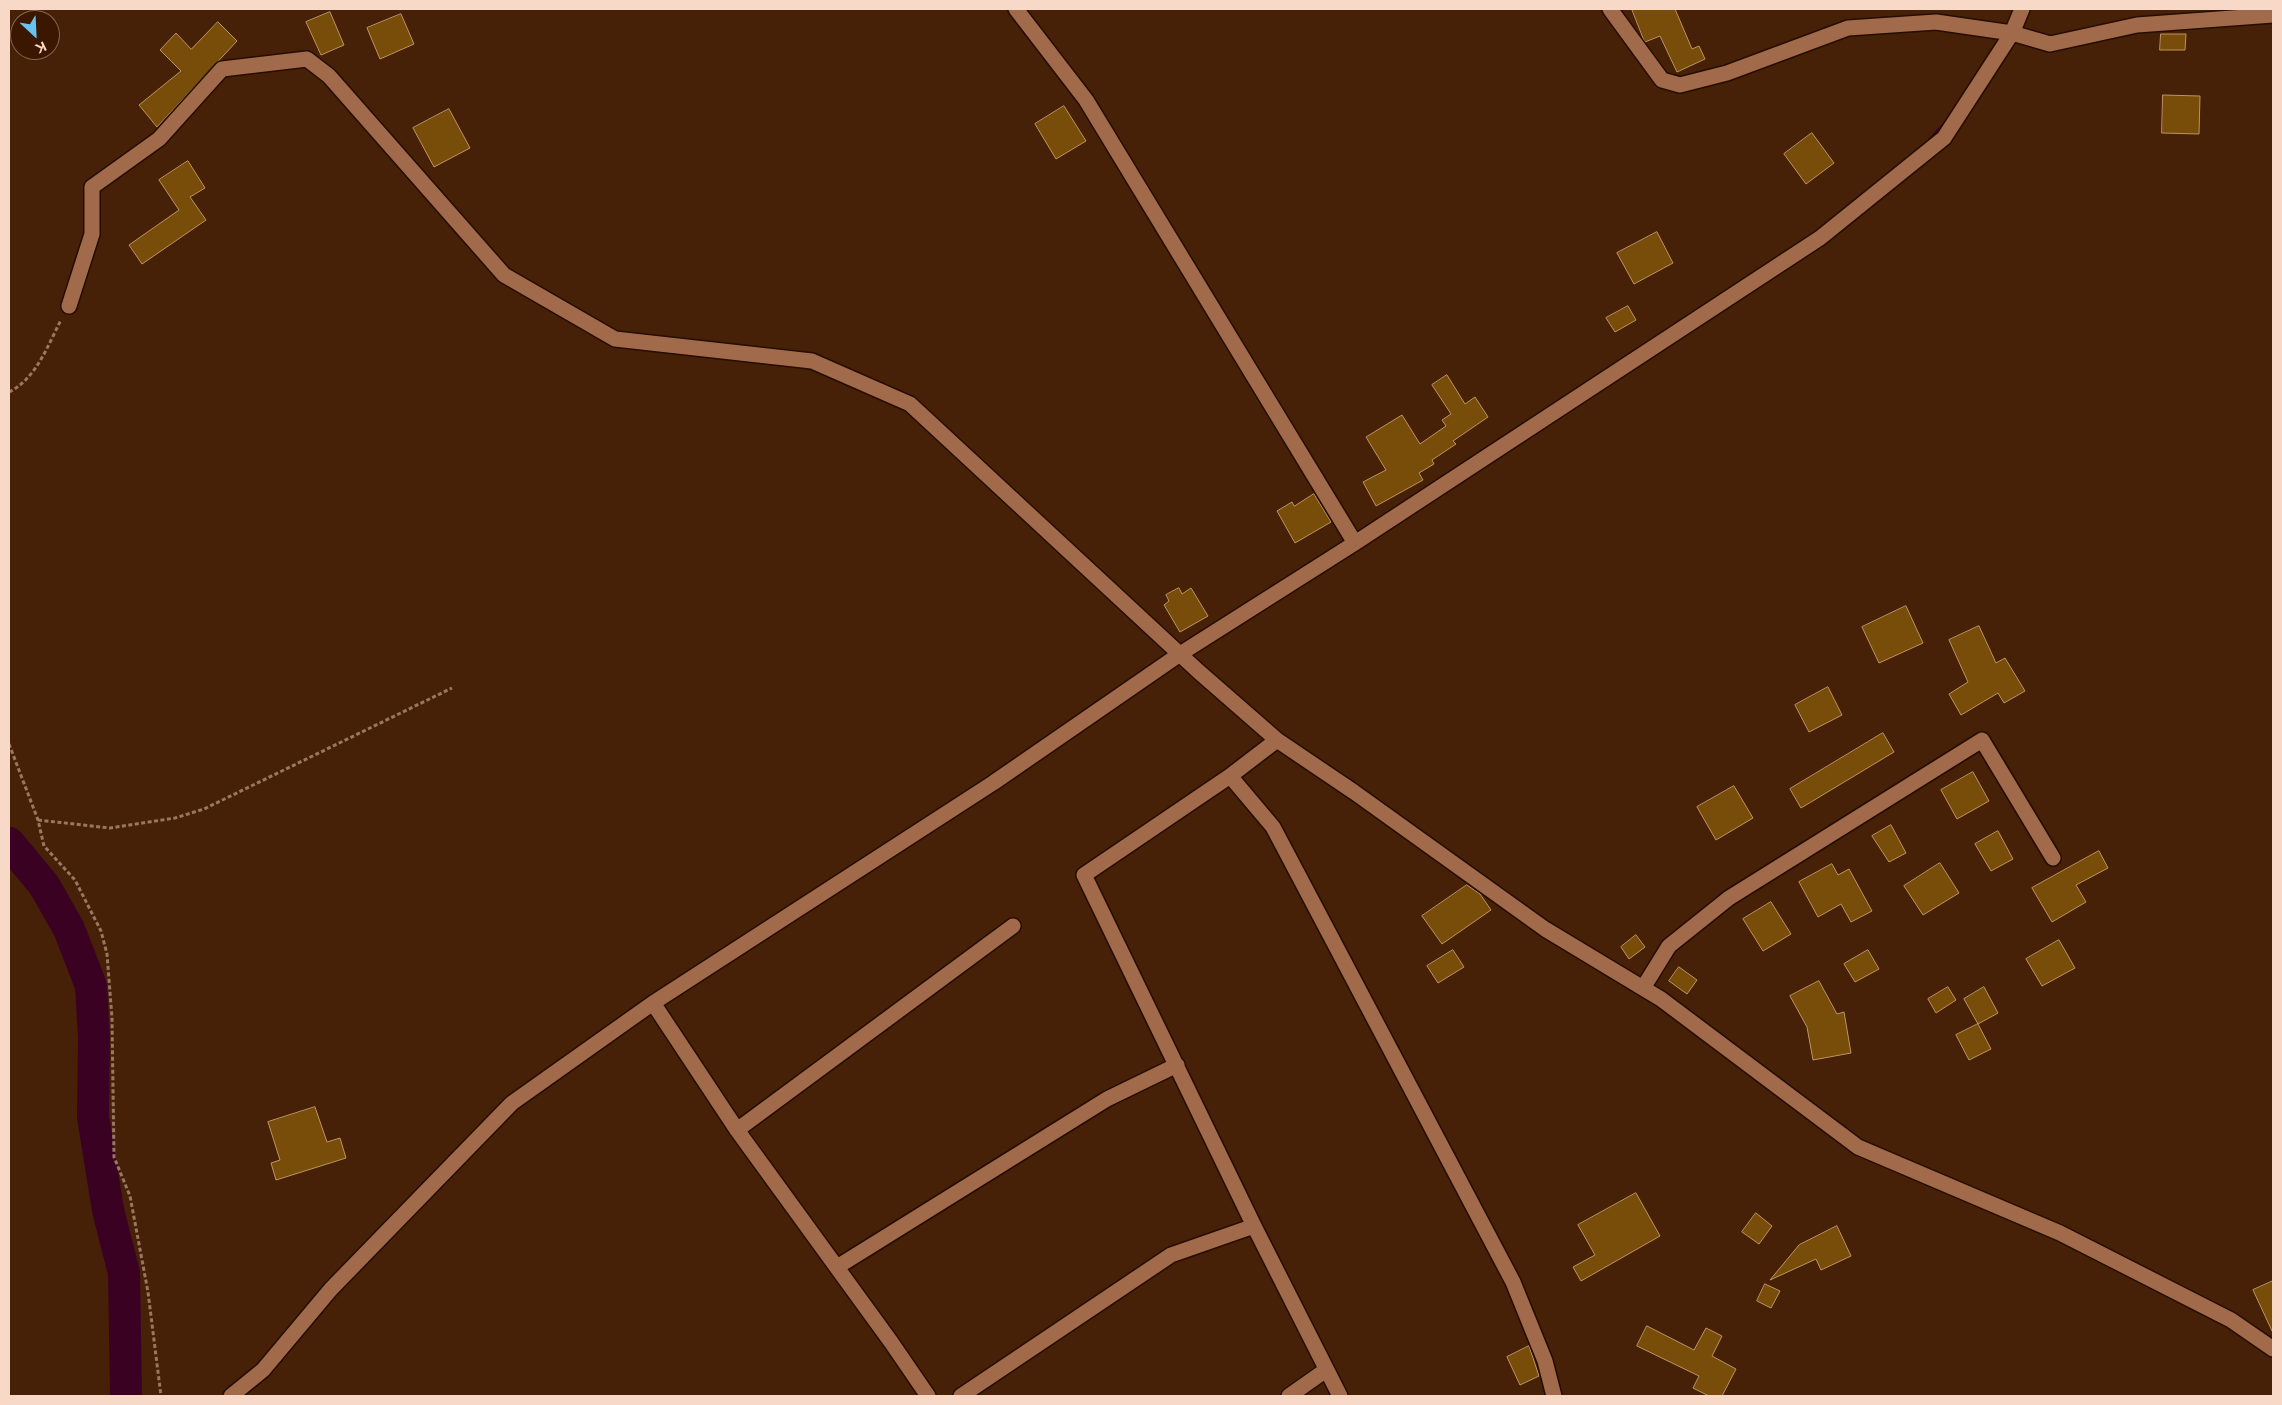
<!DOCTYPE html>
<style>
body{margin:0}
#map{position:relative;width:2282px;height:1405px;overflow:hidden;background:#462108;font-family:Helvetica,sans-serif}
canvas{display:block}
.frame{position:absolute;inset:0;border:10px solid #f8d9c8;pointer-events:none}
.north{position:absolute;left:10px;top:10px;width:50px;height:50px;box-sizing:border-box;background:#3b1700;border:1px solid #876550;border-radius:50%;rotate:155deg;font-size:14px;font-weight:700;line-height:20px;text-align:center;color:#f8d9c8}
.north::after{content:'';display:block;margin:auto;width:18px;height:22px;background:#67c4f0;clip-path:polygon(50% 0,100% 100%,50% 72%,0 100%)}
</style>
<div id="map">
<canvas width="2282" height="1405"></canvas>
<div class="frame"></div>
<div class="north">K</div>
</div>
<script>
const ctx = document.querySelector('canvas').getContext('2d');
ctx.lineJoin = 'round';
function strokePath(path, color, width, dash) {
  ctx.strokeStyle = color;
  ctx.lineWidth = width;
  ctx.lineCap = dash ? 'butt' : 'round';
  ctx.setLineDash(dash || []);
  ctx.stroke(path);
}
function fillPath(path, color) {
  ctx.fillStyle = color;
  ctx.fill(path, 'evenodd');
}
strokePath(new Path2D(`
 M1931,140l14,-15`), '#3b0123', 5.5);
strokePath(new Path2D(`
 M9,843l35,42 25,44 22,57 3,52 -1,79 15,93 16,63 2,123`), '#3b0123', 32);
const building = new Path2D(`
 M1632,9h43l17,40 7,-3 6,13 -28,13 -17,-36 -15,6z
 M330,12l14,33 -23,10 -15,-33z
 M401,14l13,30 -34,15 -13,-31z
 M218,22l19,19 -80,86 -18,-22 42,-34 -21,-21 16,-17 15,16z
 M2161,34h25l-1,16h-25z
 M2163,95l37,1 -1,38 -37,-1z
 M1064,106l22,35 -30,18 -21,-35z
 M449,109l21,39 -36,19 -21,-39z
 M1812,133l22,30 -28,21 -22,-30z
 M188,161l17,27 -15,9 16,23 -64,44 -13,-19 50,-35 -20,-30z
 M1657,232l16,31 -39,21 -17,-31z
 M1628,306l8,14 -21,12 -9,-14z
 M1447,375l18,29 10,-7 13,20 -35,24 3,3 -24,16 2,4 -15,9 4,7 -47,26 -13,-24 23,-12 -20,-33 36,-22 18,29 26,-18 -4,-6 9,-6 -19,-29z
 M1314,494l17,28 -36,21 -18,-32 15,-9 2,4z
 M1179,588l3,6 9,-6 17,28 -28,16 -16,-27 5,-4 -3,-6z
 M1906,606l17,37 -44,20 -17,-36z
 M1979,626l17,37 9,-5 20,33 -21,12 -6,-10 -37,22 -12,-21 19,-12 -19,-42z
 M1828,687l14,28 -33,17 -14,-27z
 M1883,733l11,19 -93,56 -11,-19z
 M1973,772l16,29 -32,18 -16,-29z
 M1734,786l19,32 -37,22 -19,-33z
 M1891,825l15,28 -17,9 -17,-26z
 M1998,831l15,28 -22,12 -16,-27z
 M2099,851l9,17 -32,17 10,17 -34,20 -20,-34z
 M1940,863l19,30 -36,22 -19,-29z
 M1832,864l6,11 11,-6 23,42 -21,11 -10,-18 -23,13 -19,-35z
 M1467,885l13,9 11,16 -49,34 -20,-28z
 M1771,902l20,32 -28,17 -20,-32z
 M1636,935l9,12 -16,12 -8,-12z
 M2059,940l16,28 -33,18 -16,-27z
 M1453,950l11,17 -26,16 -11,-17z
 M1868,950l11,19 -24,13 -11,-18z
 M1679,967l18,13 -10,14 -18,-13z
 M1819,981l18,33 7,-2 7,41 -38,7 -6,-33 -17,-31z
 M1948,987l8,13 -20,13 -8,-14z
 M1984,987l14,26 -20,11 -14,-25z
 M1978,1024l13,25 -22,11 -13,-25z
 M315,1107l12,35 13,-4 6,20 -70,22 -5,-17 9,-3 -12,-38z
 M1636,1193l24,43 -79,45 -8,-14 22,-12 -17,-30z
 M1756,1213l16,13 -13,18 -17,-12z
 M1837,1226l14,30 -30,14 -5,-11 -46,21 29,-35z
 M2273,1281v52l-20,-43z
 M1765,1284l15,7 -9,17 -14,-7z
 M1647,1326l47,24 12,-22 16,8 -10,20 24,13 -14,27h-13l-16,-8 6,-12 -62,-30z
 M1529,1346l10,30 -19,9 -13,-28z`);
fillPath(building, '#784d09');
strokePath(building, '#bd9462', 1);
const minor = new Path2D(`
 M1016,9l70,91 269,443
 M1610,9l52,71 18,5 47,-12 121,-45 88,-6 76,11 38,11 87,-19 136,-10
 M69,306l23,-72v-47l67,-48 63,-70 85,-10 22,17 175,199 111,64 197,22 98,43 288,267 79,69 77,52 191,137 116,70 197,148 202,86 171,87 42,29
 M1277,740l-47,36 -146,99 170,351 86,170
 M1230,776l43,51 240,455 32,79 9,35
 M1643,988l26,-42 60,-48 253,-158 71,118
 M653,1003l84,127 154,212 37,54
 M737,1130l276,-204
 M837,1267l270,-168 70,-34
 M231,1396l32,-26 68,-81 181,-186 141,-100 340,-220 187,-129 175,-111 465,-305 124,-100 68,-105 10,-24
 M961,1396l210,-141 83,-29
 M1289,1396l37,-26`);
strokePath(minor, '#260d00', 18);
strokePath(new Path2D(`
 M9,392c27,-13 39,-47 52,-72
 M9,744l29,76 6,26 31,34 26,51 6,23 5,64 2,139 16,39 18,96 13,104
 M38,820l72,8 65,-10 29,-9 248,-121`), '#997761', 3, [4, 2.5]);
strokePath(minor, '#a16b4b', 15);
</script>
